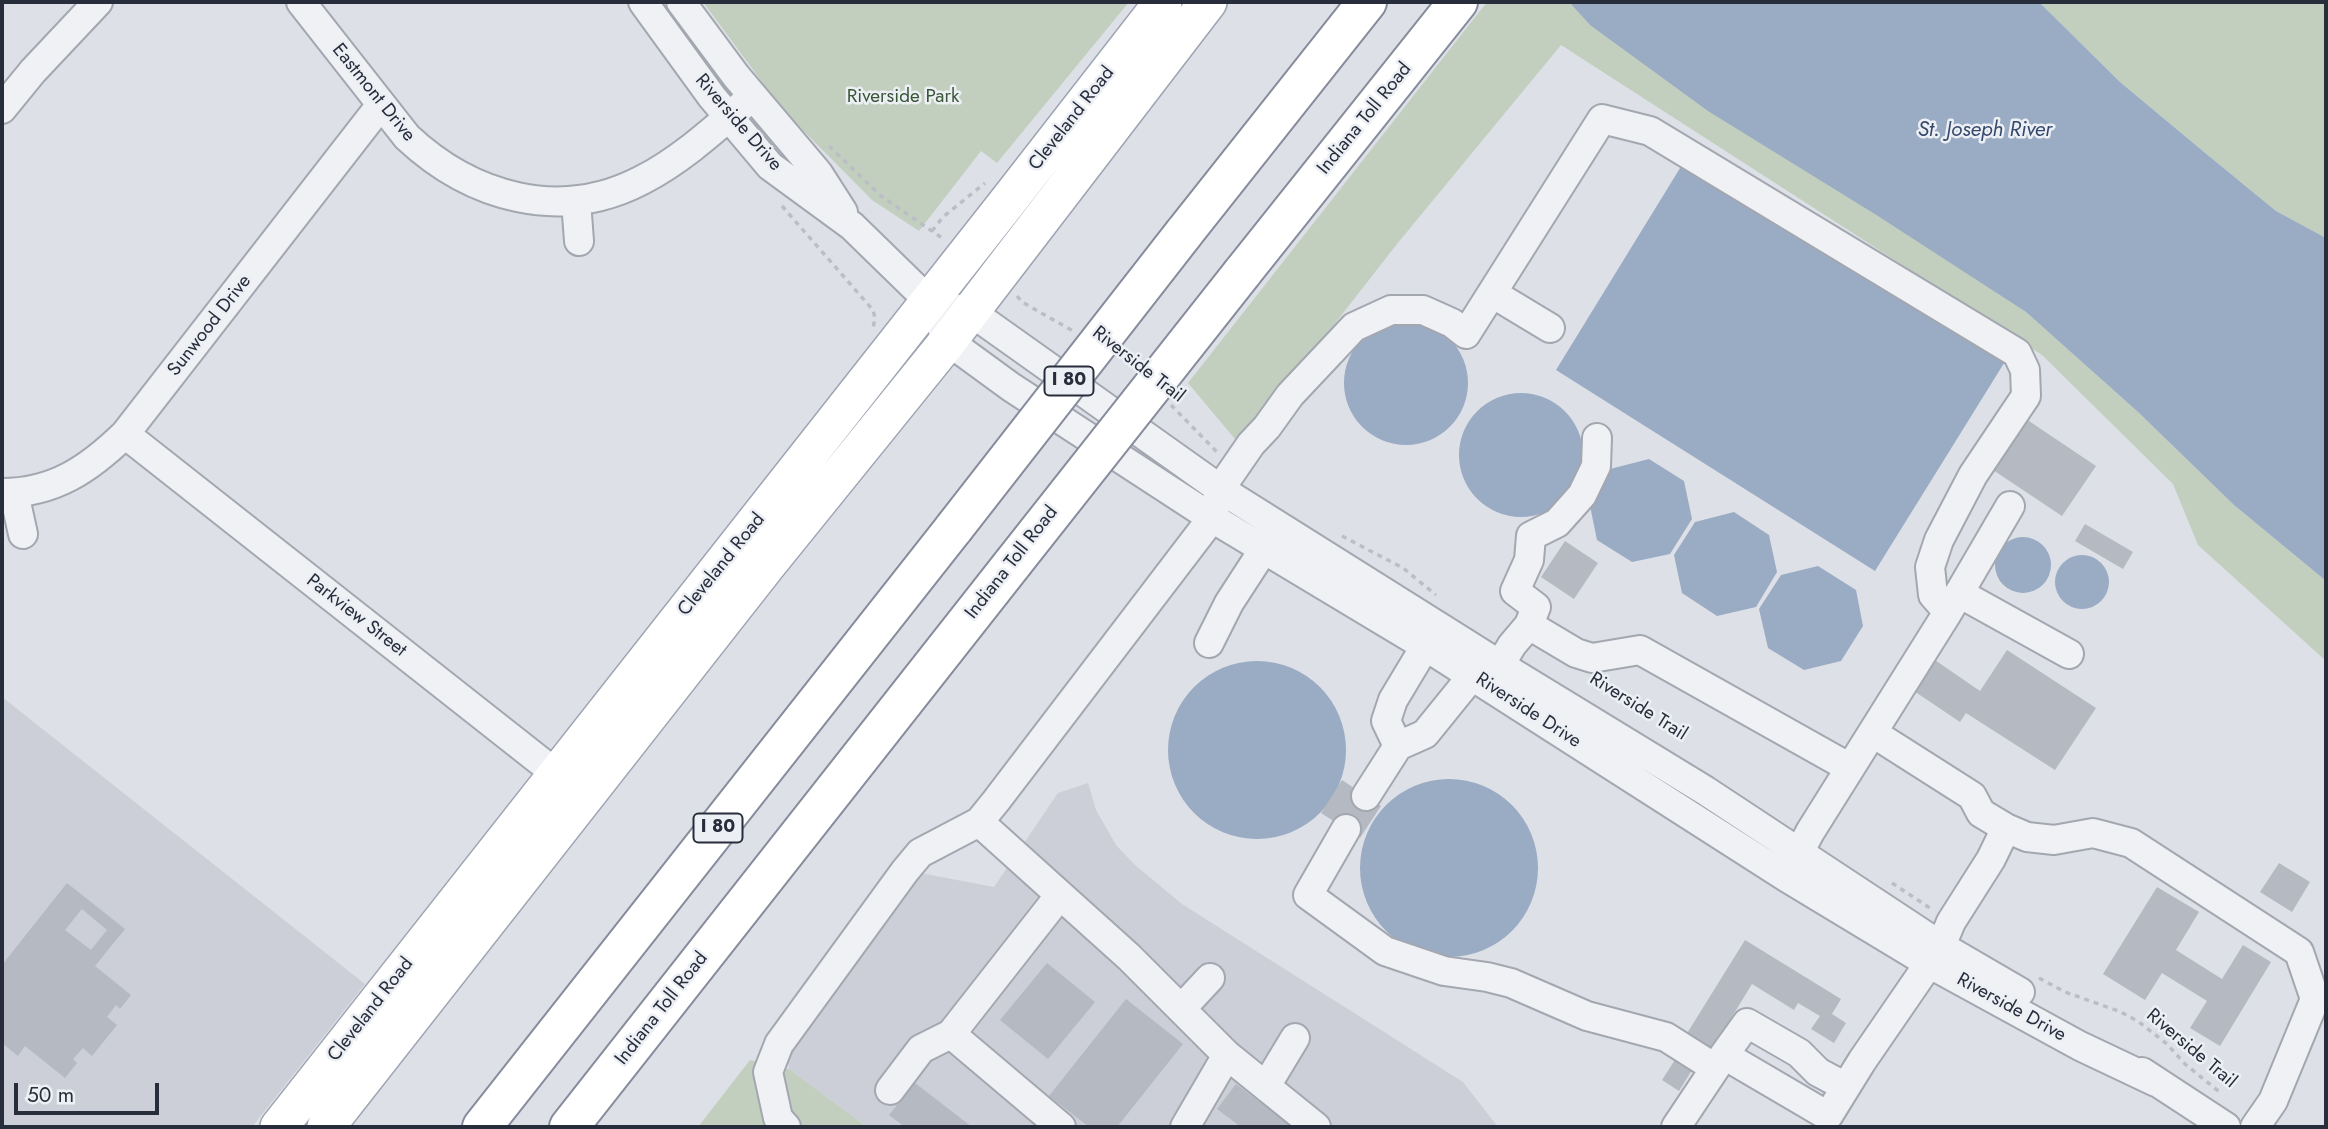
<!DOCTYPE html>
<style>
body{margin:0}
#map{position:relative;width:2328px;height:1129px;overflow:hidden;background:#dde0e6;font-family:Jost,sans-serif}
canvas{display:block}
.frame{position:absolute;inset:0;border:4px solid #282d3c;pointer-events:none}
.scale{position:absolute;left:14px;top:1083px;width:145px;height:32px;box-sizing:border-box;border:4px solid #282d3c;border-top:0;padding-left:9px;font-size:21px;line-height:24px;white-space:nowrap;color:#282d3c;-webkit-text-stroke:5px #eceff4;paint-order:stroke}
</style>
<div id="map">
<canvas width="2328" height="1129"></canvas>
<div class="frame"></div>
<div class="scale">50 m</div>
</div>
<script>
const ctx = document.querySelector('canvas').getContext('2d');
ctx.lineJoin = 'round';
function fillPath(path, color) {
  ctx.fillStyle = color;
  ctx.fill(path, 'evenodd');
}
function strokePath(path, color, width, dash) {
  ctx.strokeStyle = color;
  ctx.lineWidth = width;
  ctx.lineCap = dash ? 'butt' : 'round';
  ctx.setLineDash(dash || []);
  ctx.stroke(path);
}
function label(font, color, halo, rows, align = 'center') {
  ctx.font = font + ' Jost,sans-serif';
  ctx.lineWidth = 5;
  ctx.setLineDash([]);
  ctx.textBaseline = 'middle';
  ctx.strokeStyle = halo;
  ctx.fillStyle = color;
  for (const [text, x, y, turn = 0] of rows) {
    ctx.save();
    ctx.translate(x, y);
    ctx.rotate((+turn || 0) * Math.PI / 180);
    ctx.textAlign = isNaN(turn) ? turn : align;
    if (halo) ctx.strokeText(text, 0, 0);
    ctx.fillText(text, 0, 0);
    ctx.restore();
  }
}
fillPath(new Path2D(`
 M2,697l363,287 -113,143h-250z
 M1088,783l8,27 20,35 19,20 47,39 281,178 35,45h-631l-78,-58 -2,-18 128,-179 79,15 64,-94z`), '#cccfd8');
fillPath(new Path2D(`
 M703,2h426l-132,161 -16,-12 -62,80 -47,-31 -90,-91z
 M1487,2h82l21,23 436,287 112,100 96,93 92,76v80l-128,-116 -25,-61 -131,-129 -481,-310 -164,199 -157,201 -52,-62z
 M2039,2h287v236l-50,-27 -72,-59 -84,-70z
 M750,1060l39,9 78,58h-169z`), '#c2cfbf');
fillPath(new Path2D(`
 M1569,2h470l81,80 84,70 72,59 50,27v343l-92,-76 -96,-93 -112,-100 -148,-96 -170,-105 -118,-86z
 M1685,160l321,200 -131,211 -319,-201z
 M1344 383a62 62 0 1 1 124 0a62 62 0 1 1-124 0Z
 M1459 455a62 62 0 1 1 124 0a62 62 0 1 1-124 0Z
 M1649,459l35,22 8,38 -22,35 -38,8 -35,-22 -8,-39 21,-32z
 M1734,512l35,23 8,37 -21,35 -39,9 -35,-23 -8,-38 21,-33z
 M1995 565a28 28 0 1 1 56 0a28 28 0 1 1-56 0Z
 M2055 582a27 27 0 1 1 54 0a27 27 0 1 1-54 0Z
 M1818,566l38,24 7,36 -22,35 -37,9 -36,-22 -9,-39 22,-34z
 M1168 750a89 89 0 1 1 178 0a89 89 0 1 1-178 0Z
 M1360 868a89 89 0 1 1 178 0a89 89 0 1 1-178 0Z`), '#9aabc4');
fillPath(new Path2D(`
 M2026,419l70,47 -34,50 -69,-46z
 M2085,524l48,28 -10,17 -48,-28z
 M1565,541l33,22 -24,36 -33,-22z
 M2007,650l89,58 -41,62 -89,-57 -6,9 -52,-35 21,-31 51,35z
 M1342,780l39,26 -21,32 -39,-25z
 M2279,863l31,19 -18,30 -32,-20z
 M67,883l58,46 -30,37 36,29 -11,14 -4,-4 -9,12 10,8 -25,31 -9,-8 -10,11 4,4 -12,15 -40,-32 -7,10 -16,-13v-78zM82,909l25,21 -16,20 -26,-20z
 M2157,887l42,25 -23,38 46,29 21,-34 28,17 -51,84 -30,-18 17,-27 -45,-28 -17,27 -42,-26z
 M1745,940l96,59 -9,15 14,9 -12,20 -23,-14 9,-13 -22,-13 -4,7 -42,-26 -41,67 -25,-16z
 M1047,963l48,39 -47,57 -48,-39z
 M1126,999l57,45 -66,83h-28l-40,-31z
 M1678,1055l17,10 -16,26 -17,-11z
 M915,1083l57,44h-67l-16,-12z
 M1236,1084l54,41 -1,2h-48l-24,-18z`), '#b5b9c2');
const minor = new Path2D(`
 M301,2l106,135c64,60 153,86 235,43 41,-21 76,-54 111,-84
 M643,2l69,95 58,69 82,60 79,77 17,38 63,46 201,131 213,128 361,231 144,87 150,82 76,36
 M681,2l55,74 82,97 25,39
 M2,109l31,-38 65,-69
 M576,201l3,40
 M1492,293l58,35
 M950,307l21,5 249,177 280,176 206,126 235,155 79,46
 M125,434l448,353
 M1597,438l-1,28 -14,29 -25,28 -26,13 -2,24 -14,31 21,16 -7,18 47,28 16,5 48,-8 210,118
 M2,493c52,0 87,-24 123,-59l255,-328
 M14,493l9,41
 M1959,593l110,61
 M1435,630l-42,70 -7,21 12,25 27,-12 47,-58 28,-11 12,-20 17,-20
 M1209,643l20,-40 35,-54
 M1873,733l99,63 9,17 25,15
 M1366,796l32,-50
 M979,822l150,135 98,98 -42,72
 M1346,829l-38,66 77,56 59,20 43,6 24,6 76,33 79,21 49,31
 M1791,868l19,-36 138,-220 62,-106
 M1060,895l-109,139 110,93
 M1181,1009l29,-31
 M1227,1055l89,72
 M1724,1055l23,-32 52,30 19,19 28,15
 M2142,1072l84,55
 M1266,1086l29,-48
 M890,1090l31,-41 30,-15
 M786,1127l-8,-9 -10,-46 11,-28 126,-173 15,-18 59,-31 17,-21 216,-283 8,-29 31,-45 16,-17 23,-32 64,-68 37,-17h32l29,13 14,11 136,-215 48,12 367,222 8,17 1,26 -53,79 -34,65 -9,27 3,28 15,17
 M1676,1127l48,-72 104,61 34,-55 79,-115 10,-24 40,-63 15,-31 21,9 27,3 39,-7 38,10 168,109 16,47 -42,102 -18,26`);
const major = new Path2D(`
 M279,1127c295,-375 592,-748 884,-1125
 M326,1127l441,-562 181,-224 260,-339`);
const highway = new Path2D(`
 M1184,233l183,-231
 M1242,273l216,-271
 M482,1127l472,-599
 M569,1127l444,-564`);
strokePath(minor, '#a3a7b0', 32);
strokePath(major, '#9da4b1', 40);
strokePath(highway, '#868c9c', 42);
strokePath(new Path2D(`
 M829,146l52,50 64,44
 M782,206l91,104 2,8 -2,10
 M932,231l11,-14 42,-34
 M1017,296l5,6 51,29
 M1171,405l46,47
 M1342,536l61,32 33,27
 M1892,883l41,27
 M2039,978l26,14 56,20 18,10 28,22 18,20 37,30`), '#bcbec5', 3.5, [5, 5]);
strokePath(minor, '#f0f1f5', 28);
strokePath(major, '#fff', 37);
strokePath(highway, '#fff', 38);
const highwayBridge = new Path2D(`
 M954,528l230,-295
 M1013,563l229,-290`);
strokePath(highwayBridge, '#868c9c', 42, []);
strokePath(highwayBridge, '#fff', 38);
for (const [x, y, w] of [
 [1069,381,49],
 [718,828,49]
]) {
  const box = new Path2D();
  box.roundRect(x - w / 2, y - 14.5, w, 29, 5);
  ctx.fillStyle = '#eceff4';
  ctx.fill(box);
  strokePath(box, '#282d3c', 2);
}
label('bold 18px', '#282d3c', null, [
 ["I 80",1069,381],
 ["I 80",718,828]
]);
label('19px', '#282d3c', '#eceff4', [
 ["Eastmont Drive",373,93,51],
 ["Cleveland Road",1072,119,-52],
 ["Indiana Toll Road",1365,119,-51],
 ["Riverside Drive",738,123,49],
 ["Sunwood Drive",210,326,-52],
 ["Riverside Trail",1138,365,38],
 ["Indiana Toll Road",1012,563,-52],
 ["Cleveland Road",722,565,-51],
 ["Parkview Street",356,616,38],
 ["Riverside Trail",1638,707,32],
 ["Riverside Drive",1528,711,33],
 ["Riverside Drive",2011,1008,29],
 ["Indiana Toll Road",662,1009,-52],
 ["Cleveland Road",371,1010,-52],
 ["Riverside Trail",2191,1049,40]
]);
label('19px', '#395636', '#eceff4', [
 ["Riverside Park",903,97]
]);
label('italic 21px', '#35496d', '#eceff4', [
 ["St. Joseph River",1985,131]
]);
</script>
